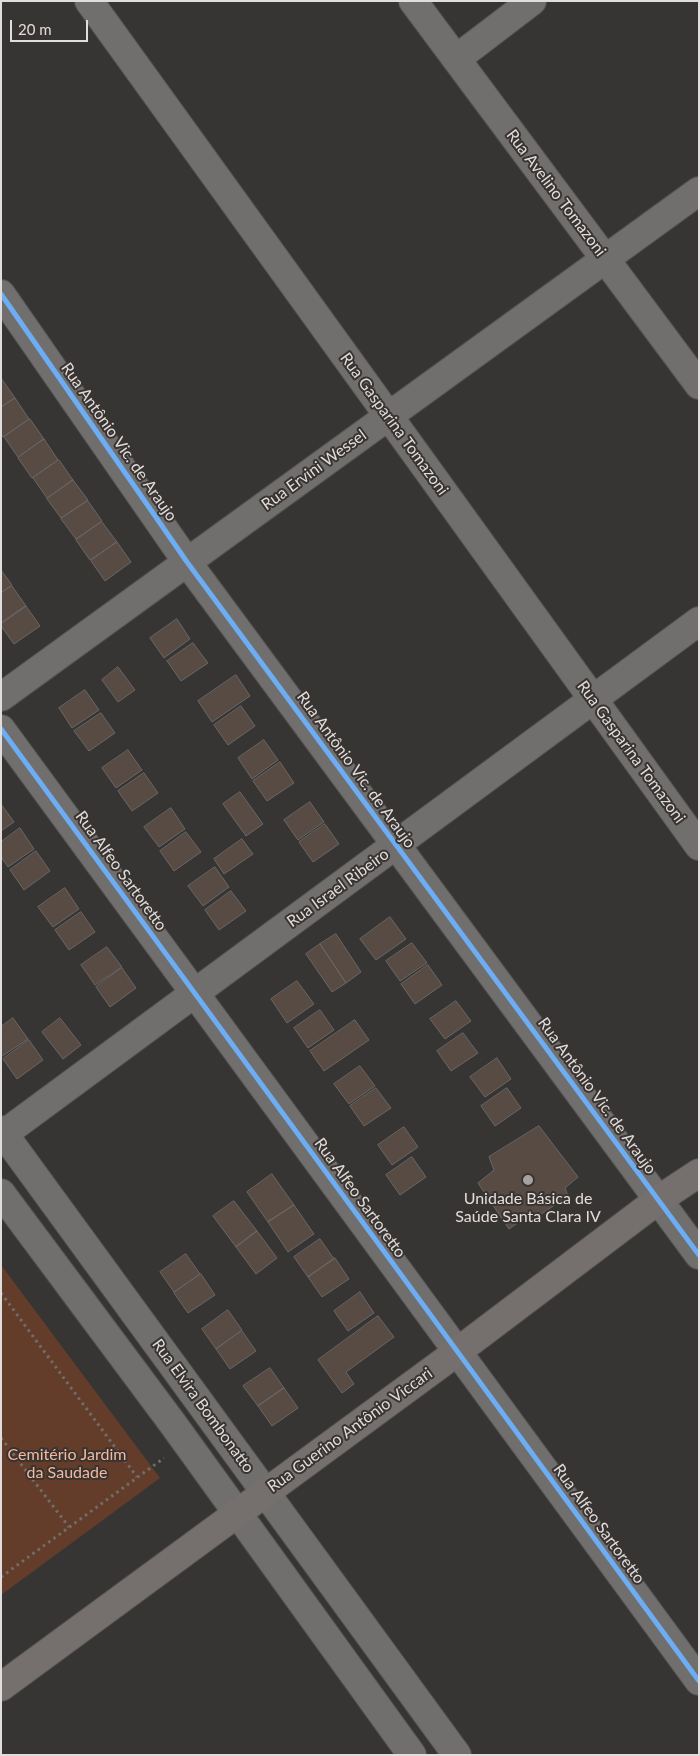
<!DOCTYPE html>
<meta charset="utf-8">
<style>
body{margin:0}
#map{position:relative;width:700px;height:1756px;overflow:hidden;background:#373533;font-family:Lato,sans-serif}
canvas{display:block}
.frame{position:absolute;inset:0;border:2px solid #e0dddc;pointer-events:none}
.scale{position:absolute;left:10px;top:20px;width:78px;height:22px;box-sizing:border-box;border:2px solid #e0dddc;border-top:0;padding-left:6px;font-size:15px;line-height:18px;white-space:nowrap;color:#e0dddc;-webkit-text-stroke:4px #393431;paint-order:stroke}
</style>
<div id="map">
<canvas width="700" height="1756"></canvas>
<div class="frame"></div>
<div class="scale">20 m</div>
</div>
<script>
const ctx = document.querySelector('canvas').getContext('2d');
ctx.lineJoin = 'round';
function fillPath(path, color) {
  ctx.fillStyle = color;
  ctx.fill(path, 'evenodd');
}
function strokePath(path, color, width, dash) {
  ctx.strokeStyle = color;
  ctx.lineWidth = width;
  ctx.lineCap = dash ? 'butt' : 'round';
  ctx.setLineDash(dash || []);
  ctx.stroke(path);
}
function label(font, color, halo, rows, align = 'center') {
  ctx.font = font + ' Lato,sans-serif';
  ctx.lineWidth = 4;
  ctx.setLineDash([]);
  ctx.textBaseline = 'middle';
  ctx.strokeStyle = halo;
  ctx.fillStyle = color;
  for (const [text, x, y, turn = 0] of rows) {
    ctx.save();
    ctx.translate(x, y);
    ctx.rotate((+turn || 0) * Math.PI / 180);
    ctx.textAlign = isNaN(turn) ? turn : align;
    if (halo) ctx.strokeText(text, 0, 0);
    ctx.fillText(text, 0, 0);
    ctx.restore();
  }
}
fillPath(new Path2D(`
 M1,1265l159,213 -159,117z`), '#643d2a');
const building = new Path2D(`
 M1,378l14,20 -14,9z
 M15,398l14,21 -26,18 -2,-3v-26z
 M30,419l14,20 -26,18 -14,-20z
 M44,439l14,21 -26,18 -14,-20z
 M59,460l14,20 -26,18 -14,-20z
 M73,480l15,20 -27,18 -14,-19z
 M88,501l14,20 -26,18 -15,-20z
 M102,522l15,20 -27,18 -14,-20z
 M117,542l14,20 -26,19 -14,-20z
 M1,570l11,15 -11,8z
 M12,586l14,20 -25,18v-31z
 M26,606l14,20 -26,18 -13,-18v-3z
 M177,619l13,20 -26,19 -14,-20z
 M193,643l15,20 -27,18 -14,-20z
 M118,667l17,23 -17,12 -16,-22z
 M236,675l14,21 -38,26 -14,-21z
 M85,690l14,20 -27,18 -13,-20z
 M241,706l14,20 -27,19 -14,-20z
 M101,713l14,20 -26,18 -15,-20z
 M264,740l14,20 -26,19 -14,-21z
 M128,750l14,20 -26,18 -14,-20z
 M280,762l14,21 -27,18 -14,-20z
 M144,773l14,20 -26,18 -14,-20z
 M240,792l23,32 -17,12 -23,-32z
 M310,802l14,20 -26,18 -14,-20z
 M1,804l13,18 -13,9z
 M171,808l14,21 -26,18 -15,-20z
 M325,824l14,20 -26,18 -14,-20z
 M20,828l14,21 -26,18 -7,-10v-15z
 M186,832l15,20 -27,19 -14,-20z
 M242,839l11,15 -29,20 -10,-15z
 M36,851l14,20 -26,19 -14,-20z
 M215,867l14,20 -26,19 -15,-20z
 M65,888l14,21 -26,18 -15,-20z
 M231,891l15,20 -27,19 -14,-20z
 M81,912l14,20 -26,18 -14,-20z
 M390,917l16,22 -30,21 -16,-21z
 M336,934l25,38 -15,11 -26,-39z
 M412,943l15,20 -27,18 -14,-20z
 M320,944l26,39 -14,9 -26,-38z
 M107,947l15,20 -27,18 -14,-20z
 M428,965l14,20 -27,19 -14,-20z
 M122,968l14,20 -26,19 -14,-20z
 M297,981l17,23 -27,19 -16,-24z
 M456,1001l15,20 -26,18 -15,-20z
 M320,1010l14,20 -26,18 -14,-20z
 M13,1018l15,21 -27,18v-30z
 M60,1018l21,27 -18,14 -21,-27z
 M355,1020l14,20 -45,31 -14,-20z
 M463,1033l15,20 -27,18 -14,-20z
 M29,1040l14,20 -26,19 -14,-20z
 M497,1058l14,21 -26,18 -15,-20z
 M360,1066l15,20 -26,18 -15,-20z
 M376,1088l15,20 -27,18 -14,-20z
 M507,1088l14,20 -26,18 -14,-20z
 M539,1126l39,51 -13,11 3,8 -37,25 -5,-4 -17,12 -31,-46 16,-13 -5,-13z
 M404,1127l14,20 -26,18 -14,-20z
 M412,1157l14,20 -26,18 -14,-20z
 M272,1174l22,31 -26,17 -21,-30z
 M234,1201l23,30 -21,16 -23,-31z
 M294,1205l20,29 -26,18 -20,-30z
 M257,1231l20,27 -21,16 -20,-27z
 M320,1239l14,20 -26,18 -14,-20z
 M186,1254l14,20 -26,18 -14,-20z
 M335,1258l14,21 -27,18 -14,-20z
 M201,1274l14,21 -27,18 -14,-20z
 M360,1292l14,21 -26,18 -14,-20z
 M228,1310l14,20 -26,19 -14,-20z
 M378,1316l16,21 -48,35 8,12 -12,9 -24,-33z
 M242,1331l14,20 -26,18 -14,-20z
 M270,1368l14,20 -26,18 -15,-20z
 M284,1388l14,20 -26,18 -14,-20z`);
fillPath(building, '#584b44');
strokePath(building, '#696766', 1);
const street = new Path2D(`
 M89,1l610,845
 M413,1l286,384
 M456,59l76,-58
 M1,294l186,268 512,693
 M1,697l698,-506
 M1,729l698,952
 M1,1130l456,625
 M1,1136l698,-515
 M1,1193l172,231 239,331`);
const secondary = new Path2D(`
 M1,1687l456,-335 201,-152 41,-27`);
strokePath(street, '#555352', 30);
strokePath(secondary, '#555352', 30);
strokePath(new Path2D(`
 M1,1293l136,184
 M1,1438l68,89
 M1,1577l163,-119`), '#6f6e6d', 3, [2.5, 4]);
strokePath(street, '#716f6e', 28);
strokePath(secondary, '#75706e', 28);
strokePath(new Path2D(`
 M1,294l186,268 512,693
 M1,729l698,952`), '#6dadf4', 5);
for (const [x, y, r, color] of [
 [528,1180,6,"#a5a2a1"]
]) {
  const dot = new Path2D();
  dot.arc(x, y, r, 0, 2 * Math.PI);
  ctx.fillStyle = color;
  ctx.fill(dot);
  strokePath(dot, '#393431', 2);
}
label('16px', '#e0dddc', '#393431', [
 ["Rua Avelino Tomazoni",556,193,53],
 ["Rua Gasparina Tomazoni",394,424,54],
 ["Rua Antônio Vic. de Araujo",119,442,55],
 ["Rua Ervini Wessel",314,470,-36],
 ["Rua Gasparina Tomazoni",631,752,54],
 ["Rua Antônio Vic. de Araujo",356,770,54],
 ["Rua Alfeo Sartoretto",121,871,54],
 ["Rua Israel Ribeiro",338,888,-36],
 ["Rua Antônio Vic. de Araujo",597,1096,54],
 ["Rua Alfeo Sartoretto",360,1198,54],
 ["Rua Elvira Bombonatto",203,1406,54],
 ["Rua Guerino Antônio Viccari",350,1430,-36],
 ["Rua Alfeo Sartoretto",599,1524,54]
]);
label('16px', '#e0dddc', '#393431', [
 ["Unidade Básica de",528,1199],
 ["Saúde Santa Clara IV",528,1217]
]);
label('16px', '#f4b89d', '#393431', [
 ["Cemitério Jardim",67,1455],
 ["da Saudade",67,1473]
]);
</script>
